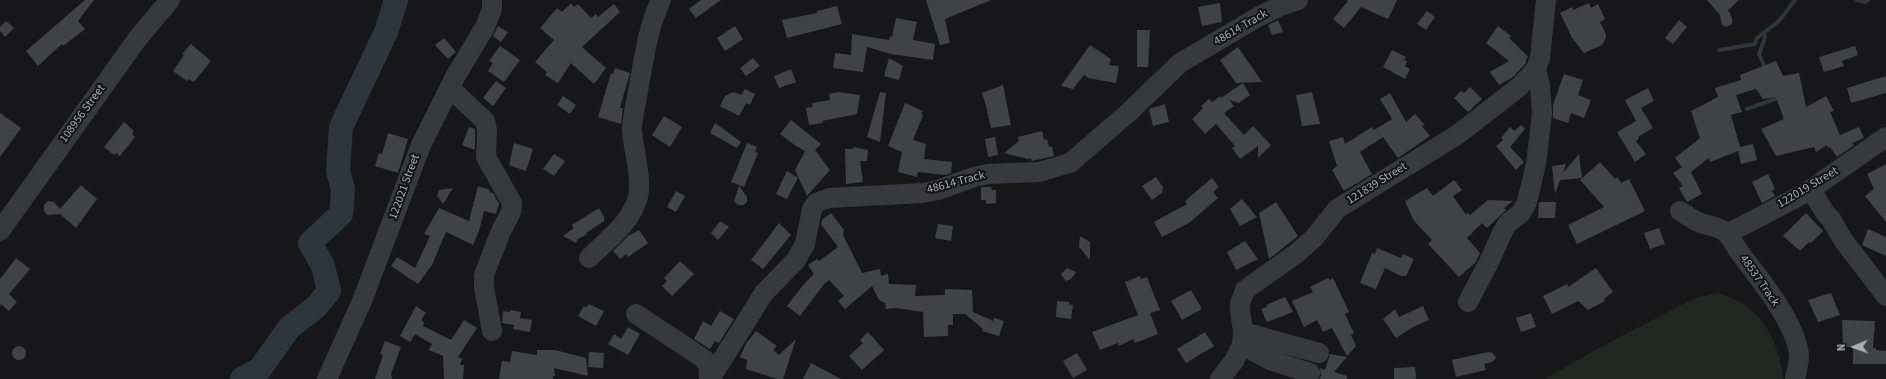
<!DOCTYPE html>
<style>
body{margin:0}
#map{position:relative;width:1886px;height:379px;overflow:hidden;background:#171719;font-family:"Source Sans 3",sans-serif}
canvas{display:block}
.north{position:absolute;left:1834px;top:327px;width:40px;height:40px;-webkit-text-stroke:3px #121214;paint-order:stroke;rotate:268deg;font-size:11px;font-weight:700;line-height:16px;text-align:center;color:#a9aeb9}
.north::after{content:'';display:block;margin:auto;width:14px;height:18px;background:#a9aeb9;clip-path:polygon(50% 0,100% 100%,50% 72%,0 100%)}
</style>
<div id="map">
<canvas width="1886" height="379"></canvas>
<div class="north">N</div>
</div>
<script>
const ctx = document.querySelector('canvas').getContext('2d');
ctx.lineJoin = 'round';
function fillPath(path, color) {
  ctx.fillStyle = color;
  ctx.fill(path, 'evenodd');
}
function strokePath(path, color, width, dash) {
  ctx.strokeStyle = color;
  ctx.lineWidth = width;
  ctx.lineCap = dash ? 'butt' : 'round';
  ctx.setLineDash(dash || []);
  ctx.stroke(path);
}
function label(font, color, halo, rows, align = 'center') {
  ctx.font = font + ' "Source Sans 3",sans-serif';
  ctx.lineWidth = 4;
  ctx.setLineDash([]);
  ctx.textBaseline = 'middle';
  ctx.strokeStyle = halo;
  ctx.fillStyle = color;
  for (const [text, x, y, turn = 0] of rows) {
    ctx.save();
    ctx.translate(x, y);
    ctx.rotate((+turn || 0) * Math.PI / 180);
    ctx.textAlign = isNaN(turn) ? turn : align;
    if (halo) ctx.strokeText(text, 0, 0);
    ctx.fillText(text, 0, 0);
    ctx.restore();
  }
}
fillPath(new Path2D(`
 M1718,293c41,11 61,45 65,86h-238c35,-21 71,-41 108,-59 21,-11 40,-24 65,-27z`), '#1f2720');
strokePath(new Path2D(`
 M1857,0l8,2 3,-2
 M1764,33l1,5 -6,16 7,16
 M1719,50l36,-6 2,-6 22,-17 16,-21
 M1747,109l28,-10 1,-6`), '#2d363d', 4);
strokePath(new Path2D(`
 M242,379l18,-10 29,-41 27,-21 13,-16 -6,-25 -13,-23 31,-29 2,-25 -5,-18 3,-44 45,-95 10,-32`), '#2d363d', 24);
fillPath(new Path2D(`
 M85,0h9l-16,21 7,8 -22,17 -1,-2 -24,22 -12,-15z
 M701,0h20l-25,18 -7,-9z
 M926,0h65l-46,19 5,24 -10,2z
 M1346,0h51l-9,19 -27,-12 -17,21 -11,-9 15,-18z
 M1707,0h32l-11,10 4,8v6l-6,3 -4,-2 -2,-10z
 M571,3l3,4 4,-3 13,14 5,-4 2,3 16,-13 6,8 -38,35 24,21 -12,16 -23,-21 -13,20 -13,-8 2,-3 -12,-10 19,-22 -14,-12 17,-20 5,4z
 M1220,3l2,19 -20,4 -4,-19z
 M1589,3l2,5 7,-4 7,15 -5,3 6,12v4l-4,7 -18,8 -12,-15 -12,-25 12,-6 1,3z
 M837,6l5,18 -55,14 -5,-18 35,-7v-2z
 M1427,11l8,6 -9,13 -9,-6z
 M896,18l21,4 -4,18 22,4 -2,16 -42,-6 -24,-7 -4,25 -30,-4 2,-15 16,2 1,-21 37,6 1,-4 2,1z
 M1278,20l5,12 -11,3 -4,-10z
 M1679,20l8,7 -14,17 -8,-6z
 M6,21l8,7 -9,9 -5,-6v-4z
 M498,26l10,6 -7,10 -8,-6z
 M735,26l8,13 -18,12 -8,-13z
 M1498,26l13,10 -2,2 19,19 -2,2v4l-13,14 -14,8 -9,-13 19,-11 -23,-18z
 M1137,30h13l-2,37h-11z
 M444,38l12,14 -8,7 -13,-14z
 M191,44l20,17 -17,21 -6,-3 -1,2 -14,-10 11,-16 -2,-1z
 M1090,45l21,14 -2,6 10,1 -3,17 -28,-5 -4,-3 -11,14 -12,-3z
 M500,46l20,14 -16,22 -16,-11 5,-8 -4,-2z
 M1855,46l3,9 -16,6 2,5 -20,6 -5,-15z
 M1238,47l24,35 -26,1 -16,-23z
 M1392,50l14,7 -2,3 3,1 -2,5 5,3 -5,10 -22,-12z
 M753,58l7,8 -14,10 -6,-8z
 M889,58l14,8 -4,14 -15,-4z
 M1776,61l7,15 16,-3 7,34 20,-11 8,15 -4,1 10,23 19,-8 5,11 -12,5 2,2 -17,12 -7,-10 -2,1 -1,-3 -11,7 -2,-5 -38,9 -15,-27 23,-10 -8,-22 -13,2 -7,-10 -20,6 6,17 -11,3 9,32 13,-3 4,16 -16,4 -3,-13 -28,11 -1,-4 -18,14 11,22 -15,8 -8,-14 4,-2 -10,-13 9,-6 -7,-9 25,-20 -9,-27 27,-14 -3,-9 26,-8 -1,-5z
 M615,68l15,5 -9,31 -1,4h3l-2,16 -23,-7 13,-44 2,1z
 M791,69l5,13 -17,6 -5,-12z
 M1564,74l19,6 -5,15 13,5 -7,18 -13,-5 -3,10 -15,-5v-13z
 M1886,76v17l-35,10 -4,-15z
 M496,81l10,7 -13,18 -10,-8z
 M1243,83l7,12 -11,8 -10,-3 5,6 -10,7 20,22 9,-9 18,19 -13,13v-12l-18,13 -8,-11 3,-2 -19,-22 -11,10 -13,-15 11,-11 -2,-2 8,-7 3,3 8,-6 1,2z
 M1003,85l8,40 -20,3 -6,-26 -3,-9z
 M1470,87l12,12 -14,13 -14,-14 7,-7 3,2z
 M1648,88l6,13 -13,7 12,20 -15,9 1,2 -3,2 10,13 -11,8 -18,-30 19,-11 -11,-21z
 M745,89l10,5 -5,11 -4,-2 -7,13 -19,-10 5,-10 9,-4 7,3z
 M838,92l22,3 -3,19 -35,7 1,2 -14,2 -3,-17 7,-1 -1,-4 18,-3 -1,-6z
 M880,92l6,1 -6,49 -13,-5z
 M1312,92l8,32 -18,2 -6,-31z
 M1390,93l16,29 9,-8 10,11 -3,1 8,10 -32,22 -15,-21 -23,15 12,22 -28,17 -12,-21 5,-4 -8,-25 14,-4 2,7 27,-17 2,3 18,-11 -12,-20z
 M563,96l13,9 -6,9 -13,-9z
 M905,103l18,8 -2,3 2,1 -10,25 13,4 -2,15 28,3 -1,11 -6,2 -27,-3 -1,5 -19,-5 4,-20 -14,-6z
 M1165,104l4,18 -16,4 -4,-17z
 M0,113l21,15 -21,29z
 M664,116l18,11 -12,20 -18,-12z
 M791,120l30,24 -6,6 15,20 -23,26 -12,-26 10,-19 -9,-5 -16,-12z
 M124,122l10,9 -2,3 3,3 -15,19 -4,-3 -2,2 -10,-8z
 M715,123l26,19 -4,6 -27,-15z
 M1521,125l4,4 -15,18 14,15 -8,8 -20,-24 7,-6 -2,-2 9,-11 4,4z
 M469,127l6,2v21l-13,-5z
 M1042,131l2,9 3,-1 2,8 3,-1 2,10 -22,5 -1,-3 -3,1 -24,-6 15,-12 -1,-4z
 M388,133l20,6 -10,34 -23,-7 4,-13 3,1z
 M995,137l3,18 -10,2 -3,-18z
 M514,143l19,6 -7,22 -17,-6z
 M747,143l10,4 -2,5 3,1 -14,34 -13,-5z
 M853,147l15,3 -1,11h-7l3,21 -17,2 -1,-35h8z
 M554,154l11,7 -11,15 -11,-7z
 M1579,154l3,24 -22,2 -5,14 -3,-28 14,-2 -3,9z
 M1600,162l15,17 3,-2 3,6 8,-4 16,32 -68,33 -9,-19 36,-18 -24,-27z
 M1886,164v58l-21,-26 9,-7 -7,-15z
 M787,171l11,7 -11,21 -11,-5z
 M1768,174l7,15 -3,2 3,5 -13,7 -10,-21z
 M1156,177l7,10 -1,6 -10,7 -10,-14z
 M1212,178l7,9 -6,5 5,6 -29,25 -27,14 -8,-15 33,-18 -2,-3z
 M1454,180l8,10 -9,6 13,19 2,-2 2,2 18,-15 25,1 -9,7 2,2 -19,18 -5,-5 -15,15 13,15 -4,9 -17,15 -31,-33 4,-4 -18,-19 -9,-20 22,-13 6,8z
 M81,185l16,14 -21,29 -16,-14 -13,1 -3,-4v-6l4,-4 6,1 6,7z
 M478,186l12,4 -1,2 4,1 6,11 -3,10 -12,-3 -5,20 -6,14 -27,-13 -14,33 -14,19 -27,-18 6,-9 18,11 15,-32 -6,-2 15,-26 30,13z
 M739,186l8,11v5l-4,3h-5l-4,-4z
 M981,187h10l1,3h4v13l-10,1v-4h-5z
 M453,188l-10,16 -6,-8 2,-6z
 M676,191l9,5 -9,16 -9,-5z
 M1242,199l15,18 -17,9 -10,-17z
 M1276,202l22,34 -29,23 -10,-46z
 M1539,202h17l-1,16h-17z
 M599,208l5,9v4l-18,12 1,1 -9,5 -2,4 -13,-7 11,-8 -2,-3z
 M831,213l13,17 -1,5 19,38 18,-4 1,7 7,-2 1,10 27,1 -1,11 30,-1v-6l27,1 1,22 20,9 1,-3 10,3 -5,15 -17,-5 1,-2 -18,-15h-12v11h-5v11l-24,1 -1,-25 -27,-4 -10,1 -1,-6 -6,-3 -7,-14 -27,23 -7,-8 6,-5 -15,-16 -5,4 -24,32 -13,-10 17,-22 10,-10 -6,-9 9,-6 2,2 19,-14 -17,-23 1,-4z
 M1806,213l17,18 -12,12 -2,-1 -9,9 -17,-15z
 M720,221l9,6 -11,13 -7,-7z
 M779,223l12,12 -28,34 -12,-9z
 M938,224l15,2 -2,15 -16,-3z
 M1659,228l6,16 -15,5 -6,-16z
 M1868,229l18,8v19l-24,-11z
 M639,230l9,13 -20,14 -2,-3 -6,5 -7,-8 17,-17v1z
 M1080,236l10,6v18l-11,-13z
 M1245,241l13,18 -22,11 -9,-18z
 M1377,248l24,10 2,-4 11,5 -8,17h-5l-16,-8 -9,21 -16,-6 12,-30 3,1z
 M16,258l14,11 -21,25 8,8 -8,9 -8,-7 -1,2v-27z
 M680,261l14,13 -22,22 -10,-10 5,-5 -3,-3z
 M1067,268l9,4 -5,7 -5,2 -5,-7z
 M1596,268l17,24 -9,7 1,2 -17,9 -10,-9 -26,13 -9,-18 24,-12 1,3z
 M1140,276l1,3 6,-2 13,33 -10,3 8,21 -23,9 -2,-4 -14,7 -1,-3 -18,7 -8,-18 46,-17 -13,-33z
 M1328,278l2,2 3,-2 16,34 -4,2 9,19 -3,2 5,11 -9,10 -15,-28 -9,4 -6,-12 -13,7 -12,-26 21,-9 -3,-5z
 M1191,290l11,19 -20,11 -11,-19z
 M1831,293l9,22 -22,7 -10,-22z
 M1285,297l8,15 -26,10 -6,-13 6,-2 -1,-2z
 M1057,301l12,1v2l4,1 -2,14 -15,-2z
 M589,304l15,7 -8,15 -18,-10 6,-10 2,2z
 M416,306l10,7 -5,7 3,2 -1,4 28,14 13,-20 13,8 -19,29 4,2 -2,6h4l-1,14h-19l-1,-23 -14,-6 3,-6 -17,-10 -5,8 -10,-6z
 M1423,306l6,14 -16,7 -17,11 -13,-19 12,-10 4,8z
 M510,310l11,2 -1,6 12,2 -2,12 -17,-3 1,-4 -12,-2 1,-12 7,1z
 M720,311l14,8 -15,24 -4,-2 -5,8 -16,-10 9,-18 8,5z
 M1531,313l5,14 -15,5 -5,-14z
 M1842,320l33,1 -2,27h3v2l10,1v13h-33v-17h-10z
 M628,327l12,7 -12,21 -20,-11 6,-10 7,5z
 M756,331l21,15 -4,4 6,5 17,-16 -13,40h-6l-31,-10 1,-9 -7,-3 7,-15z
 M868,332l16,18 -22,20 -13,-14 14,-13 -3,-3z
 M1205,332l9,14 -28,17 -9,-14z
 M385,341l16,6 -10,27 1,5h-17l8,-24 -3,-1z
 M12 353a7 7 0 1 1 14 0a7 7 0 1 1-14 0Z
 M537,350h18l31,8 2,18 -34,-8 1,8h-2v3h-54l3,-18 8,1 2,-11 25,4z
 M589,352l15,1 -1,15 -15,-1z
 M1488,352l5,1 3,5 -4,4 -8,2 2,6 -30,7 -4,-17z
 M1077,353l10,17 -14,8 -10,-17z
 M1330,354l17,3 -13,15 13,4v3h-28l2,-3 -1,-8 5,2z
 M811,363l30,16h-38z
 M1415,367l1,12h-22v-11z`), '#414246');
strokePath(new Path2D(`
 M450,88l35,33 2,9 -1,27 26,46 -1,9 -10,19 -17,44v12l8,44
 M1807,192l8,4 10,17 6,6 12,21 43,56
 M1680,211c6,4 12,8 18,11 10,4 19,3 28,11 6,5 9,14 14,20 19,25 56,70 59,102 0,9 -2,16 -4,24
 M0,231l138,-193 32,-38
 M1727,234l80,-42 79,-55
 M589,258c16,-16 39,-33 47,-55 9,-21 -4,-53 -4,-76 1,-12 4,-24 6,-36 6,-32 9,-61 23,-91
 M1468,302l21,-40 13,-29 6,-10 13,-10 6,-11 9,-38 6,-51 -2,-27 -4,-17
 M636,314l68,45 4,6 1,14
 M1243,332l76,21
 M1242,345l28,15 40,13
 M327,379l35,-78 59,-156 34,-68 30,-50 7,-18v-9
 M710,379l54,-86 32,-33 9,-16 7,-35 4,-6 13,-5 94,-5 15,-3 36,-13 14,-3 51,-2 31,-9 58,-50 52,-50 78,-46 22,-11 18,-6
 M1220,379l14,-18 8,-16 1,-13 -3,-22v-7l5,-13 52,-37 17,-15 23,-29 120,-74 62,-48 17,-18 4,-11 6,-58`), '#38393e', 20);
label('12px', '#a9aeb9', '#121214', [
 ["48614 Track",1241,28,-30],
 ["108956 Street",83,114,-54],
 ["48614 Track",956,183,-15],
 ["121839 Street",1377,184,-32],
 ["122021 Street",405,187,-70],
 ["122019 Street",1808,188,-31],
 ["48537 Track",1759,281,55]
]);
</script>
